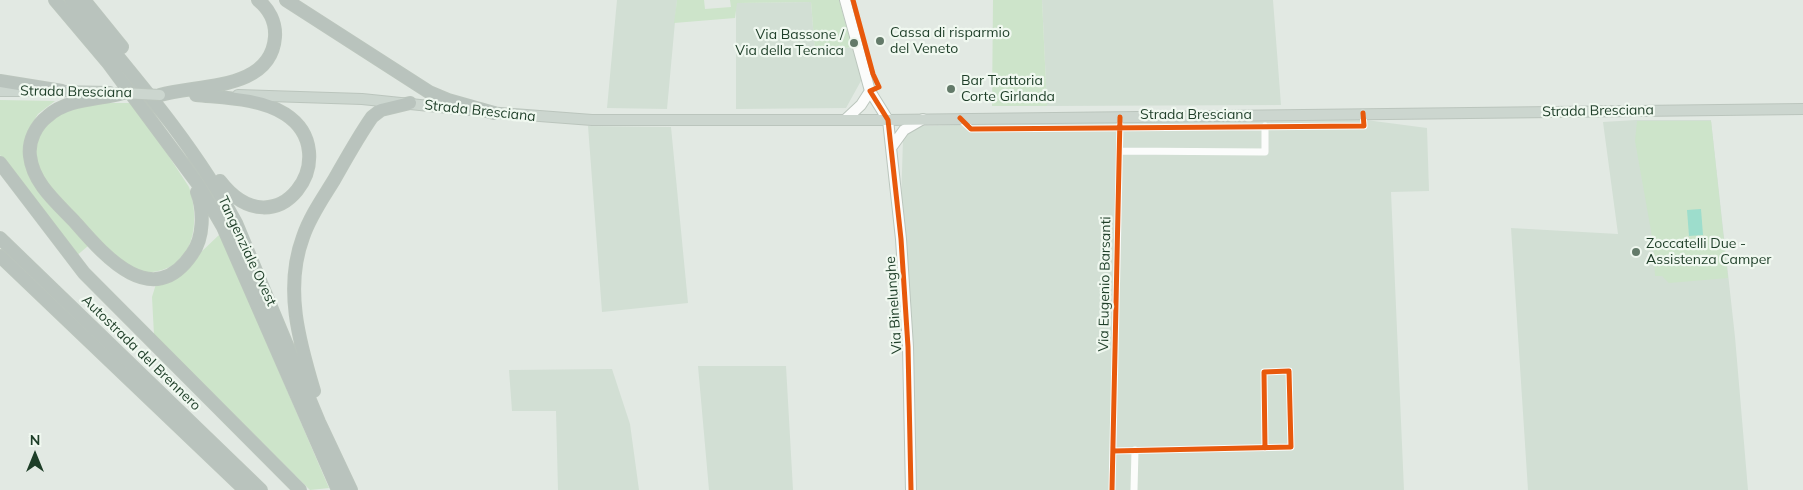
<!DOCTYPE html>
<style>
body{margin:0}
#map{position:relative;width:1803px;height:490px;overflow:hidden;background:#e2e9e3;font-family:Mulish,sans-serif}
canvas{display:block}
.north{position:absolute;left:10px;top:430px;width:50px;height:50px;-webkit-text-stroke:4px #f0f8f0;paint-order:stroke;rotate:0deg;font-size:14px;font-weight:700;line-height:20px;text-align:center;color:#1e3e28}
.north::after{content:'';display:block;margin:auto;width:18px;height:22px;background:#1e3e28;clip-path:polygon(50% 0,100% 100%,50% 72%,0 100%)}
</style>
<div id="map">
<canvas width="1803" height="490"></canvas>
<div class="north">N</div>
</div>
<script>
const ctx = document.querySelector('canvas').getContext('2d');
ctx.lineJoin = 'round';
function fillPath(path, color) {
  ctx.fillStyle = color;
  ctx.fill(path, 'evenodd');
}
function strokePath(path, color, width, dash) {
  ctx.strokeStyle = color;
  ctx.lineWidth = width;
  ctx.lineCap = dash ? 'butt' : 'round';
  ctx.setLineDash(dash || []);
  ctx.stroke(path);
}
function label(font, color, halo, rows, align = 'center') {
  ctx.font = font + ' Mulish,sans-serif';
  ctx.lineWidth = 4.5;
  ctx.setLineDash([]);
  ctx.textBaseline = 'middle';
  ctx.strokeStyle = halo;
  ctx.fillStyle = color;
  for (const [text, x, y, turn = 0] of rows) {
    ctx.save();
    ctx.translate(x, y);
    ctx.rotate((+turn || 0) * Math.PI / 180);
    ctx.textAlign = isNaN(turn) ? turn : align;
    if (halo) ctx.strokeText(text, 0, 0);
    ctx.fillText(text, 0, 0);
    ctx.restore();
  }
}
fillPath(new Path2D(`
 M617,0h60l-10,109 -60,-1z
 M1042,0h231l8,105 -234,1z
 M811,2l4,50 37,-5 10,32 -16,29 -110,1v-106z
 M1366,120l61,8 2,63 -38,1 13,298h-491v-149l-12,-137 2,-65 7,-8 10,-5 72,-2z
 M1636,120h75l24,217 13,153h-220l-17,-262 107,6 -15,-112z
 M588,126l83,1 17,176 -86,9z
 M698,366h88l7,124h-84z
 M612,369l18,55 9,66h-81l-2,-79h-44l-3,-41z`), '#d2dfd4');
fillPath(new Path2D(`
 M677,0h27l1,9 26,-2 -1,-7h109l13,47 -37,5 -4,-50 -74,1 -2,15 -61,5z
 M993,0h49l5,106h-55z
 M0,100l55,1 -17,13 -8,13 -6,19 3,21 61,79 -13,11 -75,-102z
 M89,103h45l55,84c10,29 8,73 -27,83 -9,2 -16,4 -26,1 -24,-7 -40,-32 -56,-49 -21,-24 -64,-58 -39,-92 3,-4 7,-12 12,-15 10,-5 24,-8 36,-12z
 M1637,121h74l17,157 -59,5 -7,-7h-7l-2,-34 -18,-101z
 M220,234l109,254 -19,2 -156,-155 -2,-38 4,-13 42,-29z`), '#cde4ca');
fillPath(new Path2D(`
 M1701,209l2,26 -14,1 -2,-26z`), '#9dddcc');
const secondary = new Path2D(`
 M845,0l25,91 18,29 13,119 7,108 3,143
 M845,120l16,-15 9,-14
 M891,148l13,-18 19,-11`);
const primary = new Path2D(`
 M0,91h35
 M54,91l56,1
 M238,95l124,4 106,11
 M487,112l105,8h296l915,-11`);
const highway = new Path2D(`
 M55,0l54,64 89,120 25,43 115,263
 M71,0c59,72 121,141 165,223l83,199 32,68
 M84,0l38,47
 M286,0l143,92 19,8 46,13
 M0,81l62,10
 M123,93c-24,7 -55,5 -75,23 -12,9 -20,25 -18,40 3,27 26,46 44,65 29,33 78,92 118,33 12,-16 12,-44 5,-62
 M160,95c38,-11 111,-4 115,-58 1,-15 -6,-28 -17,-37
 M196,95c29,3 63,3 89,19 62,40 -8,141 -65,67
 M0,163l84,110 216,217
 M0,238l261,252
 M0,256l245,234
 M314,391c-15,-50 -30,-103 -11,-154 7,-21 20,-39 31,-57 12,-21 24,-43 38,-63l9,-7 29,-7`);
strokePath(secondary, '#bbc6bd', 12);
strokePath(primary, '#bbc5bd', 12);
strokePath(highway, '#bbc5bd', 14);
strokePath(new Path2D(`
 M960,119l11,10 393,-3 -1,-13
 M1120,151l145,1v-26
 M1113,451l178,-4 -2,-76 -25,1 1,76
 M1112,490l8,-365
 M1134,490l1,-40`), '#fbfcfb', 7);
strokePath(secondary, '#fbfcfb', 10);
strokePath(primary, '#ccd6cf', 10);
strokePath(highway, '#b9c3bd', 12);
const primaryBridge = new Path2D(`
 M123,93l37,2`);
strokePath(primaryBridge, '#bbc5bd', 12, []);
strokePath(primaryBridge, '#ccd6cf', 10);
strokePath(new Path2D(`
 M853,0l20,74 6,13 -9,4 18,29 13,119 7,108 3,143
 M960,118l11,11 393,-3 -1,-13
 M1113,451l178,-4 -2,-76 -25,1 1,76
 M1112,490l8,-373`), '#e8590c', 5);
for (const [x, y, r, color] of [
 [880,41,5,"#637a69"],
 [854,43,5,"#637a69"],
 [951,89,5,"#637a69"],
 [1636,252,5,"#637a69"]
]) {
  const dot = new Path2D();
  dot.arc(x, y, r, 0, 2 * Math.PI);
  ctx.fillStyle = color;
  ctx.fill(dot);
  strokePath(dot, '#f0f8f0', 2);
}
label('14px', '#1e3e28', '#f0f8f0', [
 ["Cassa di risparmio",890,33],
 ["del Veneto",890,49],
 ["Via Bassone /",844,35,"right"],
 ["Via della Tecnica",844,51,"right"],
 ["Bar Trattoria",961,81],
 ["Corte Girlanda",961,97],
 ["Zoccatelli Due -",1646,244],
 ["Assistenza Camper",1646,260]
], 'left');
label('14px', '#1e3e28', '#f0f8f0', [
 ["Strada Bresciana",76,92,1],
 ["Strada Bresciana",480,111,6],
 ["Strada Bresciana",1598,111,-1],
 ["Strada Bresciana",1196,115],
 ["Tangenziale Ovest",247,251,65],
 ["Via Eugenio Barsanti",1105,284,-89],
 ["Via Binelunghe",894,305,-94],
 ["Autostrada del Brennero",141,353,44]
]);
</script>
